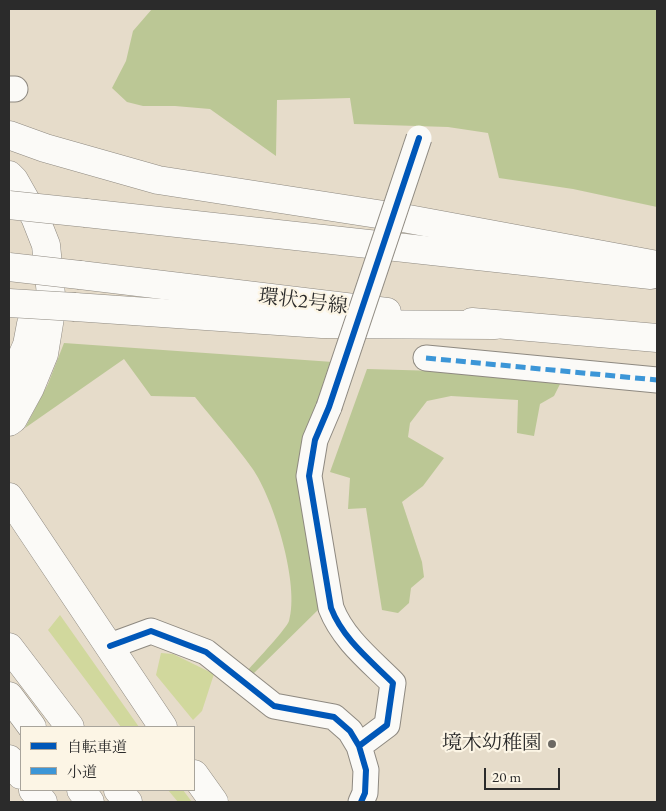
<!DOCTYPE html>
<meta charset="utf-8">
<style>
body{margin:0}
#map{position:relative;width:666px;height:811px;overflow:hidden;background:#e6dcca;font-family:"EB Garamond","Noto Serif JP",serif}
canvas{display:block}
.frame{position:absolute;inset:0;border:10px solid #2b2b2b;pointer-events:none}
.legend{position:absolute;left:20px;top:726px;width:175px;height:65px;box-sizing:border-box;background:#fcf5e5;border:1px solid #a8a49b;margin:0;padding:6px 9px;list-style:none;font-size:15px;color:#2b2b2b}
.legend li{display:flex;align-items:center;gap:10px;height:25px}
.legend b{width:25px;border:1px solid #a8a49b}
.scale{position:absolute;left:484px;top:768px;width:76px;height:22px;box-sizing:border-box;border:2px solid #2b2b2b;border-top:0;padding-left:6px;font-size:15px;line-height:18px;white-space:nowrap;color:#2b2b2b;-webkit-text-stroke:4px #fcf5e5;paint-order:stroke}
</style>
<div id="map">
<canvas width="666" height="811"></canvas>
<div class="frame"></div>
<ul class="legend">
<li><b style="height:6px;background:#0057b8"></b>自転車道</li>
<li><b style="height:6px;background:#3c96d7"></b>小道</li>
</ul>
<div class="scale">20 m</div>
</div>
<script>
const ctx = document.querySelector('canvas').getContext('2d');
ctx.lineJoin = 'round';
function fillPath(path, color) {
  ctx.fillStyle = color;
  ctx.fill(path, 'evenodd');
}
function strokePath(path, color, width, dash) {
  ctx.strokeStyle = color;
  ctx.lineWidth = width;
  ctx.lineCap = dash ? 'butt' : 'round';
  ctx.setLineDash(dash || []);
  ctx.stroke(path);
}
function label(font, color, halo, rows, align = 'center') {
  ctx.font = font + ' "EB Garamond","Noto Serif JP",serif';
  ctx.lineWidth = 4.5;
  ctx.setLineDash([]);
  ctx.textBaseline = 'middle';
  ctx.strokeStyle = halo;
  ctx.fillStyle = color;
  for (const [text, x, y, turn = 0] of rows) {
    ctx.save();
    ctx.translate(x, y);
    ctx.rotate((+turn || 0) * Math.PI / 180);
    ctx.textAlign = isNaN(turn) ? turn : align;
    if (halo) ctx.strokeText(text, 0, 0);
    ctx.fillText(text, 0, 0);
    ctx.restore();
  }
}
fillPath(new Path2D(`
 M60,615l79,112h-18l-73,-97z
 M161,653l12,1 41,20 -12,37 -9,9 -37,-45z
 M168,790h15l9,12h-14z`), '#d1d89d');
fillPath(new Path2D(`
 M152,9h505v198l-84,-18 -74,-11 -11,-45 -40,-6 -94,-3 -4,-26 -73,2 -1,56 -66,-47 -35,-3h-32l-16,-4 -15,-14 14,-27 7,-30z
 M64,343l269,19 -27,77 15,168 -69,68 -4,-5c8,-9 39,-42 41,-49 11,-36 -15,-122 -37,-153 -17,-24 -38,-47 -57,-71l-44,-1 -27,-37 -99,69 23,-44z
 M367,369l141,4 53,9 -7,14 -14,8 -6,32 -17,-3 1,-33 -67,-4 -24,5 -17,22 -2,14 36,21 -21,28 -21,16 20,60 2,15 -13,11 -2,15 -11,10 -16,-3 -16,-102 -18,1 2,-31 -20,-6z`), '#bbc795');
const street = new Path2D(`
 M9,89h6
 M426,358l231,22
 M329,407l-14,33 -6,36 22,132c12,31 39,52 62,75l-6,42 -28,21
 M110,646l41,-15 55,21 68,54 60,11 16,14 9,15 7,24 -1,23 -4,9`);
const secondary = new Path2D(`
 M9,497l154,230
 M194,774l20,28`);
const primary = new Path2D(`
 M86,213l565,62
 M80,275l307,37
 M472,322l185,16`);
const highway = new Path2D(`
 M9,135l36,13 113,32 245,38 254,47
 M9,175l5,5 21,37 11,28 6,60 -8,49 -14,34 -17,31 -4,3
 M75,307l247,17 173,1
 M9,386l18,-41 4,-21
 M9,647l61,80
 M9,696l23,31
 M9,759l12,16
 M33,790l10,12
 M81,790l9,12
 M118,790l10,12`);
strokePath(street, '#8e8980', 27);
strokePath(secondary, '#8e8980', 29);
strokePath(primary, '#8e8980', 29);
strokePath(highway, '#8e8980', 29);
strokePath(street, '#fbfaf7', 25);
strokePath(secondary, '#fbfaf7', 28);
strokePath(primary, '#fbfaf7', 28);
strokePath(highway, '#fbfaf7', 28);
const streetBridge = new Path2D(`
 M329,407l90,-269`);
const primaryBridge = new Path2D(`
 M9,205l77,8
 M9,267l71,8`);
const highwayBridge = new Path2D(`
 M9,303l66,4`);
strokePath(streetBridge, '#8e8980', 27, []);
strokePath(primaryBridge, '#8e8980', 29, []);
strokePath(highwayBridge, '#8e8980', 29, []);
strokePath(streetBridge, '#fbfaf7', 25);
strokePath(primaryBridge, '#fbfaf7', 28);
strokePath(highwayBridge, '#fbfaf7', 28);
strokePath(new Path2D(`
 M426,358l231,22`), '#3c96d7', 5, [10, 5]);
strokePath(new Path2D(`
 M110,646l41,-15 55,21 68,54 60,11 16,14 9,15 7,24 -1,23 -4,9
 M359,746l28,-21 6,-42c-23,-23 -50,-44 -62,-75l-22,-132 6,-36 14,-33 90,-269`), '#0057b8', 6);
for (const [x, y, r, color] of [
 [552,744,5,"#6c6963"]
]) {
  const dot = new Path2D();
  dot.arc(x, y, r, 0, 2 * Math.PI);
  ctx.fillStyle = color;
  ctx.fill(dot);
  strokePath(dot, '#fcf5e5', 2);
}
label('20px', '#2b2b2b', '#fcf5e5', [
 ["環状2号線",303,302,7]
]);
label('20px', '#2b2b2b', '#fcf5e5', [
 ["境木幼稚園",542,744]
], 'right');
</script>
